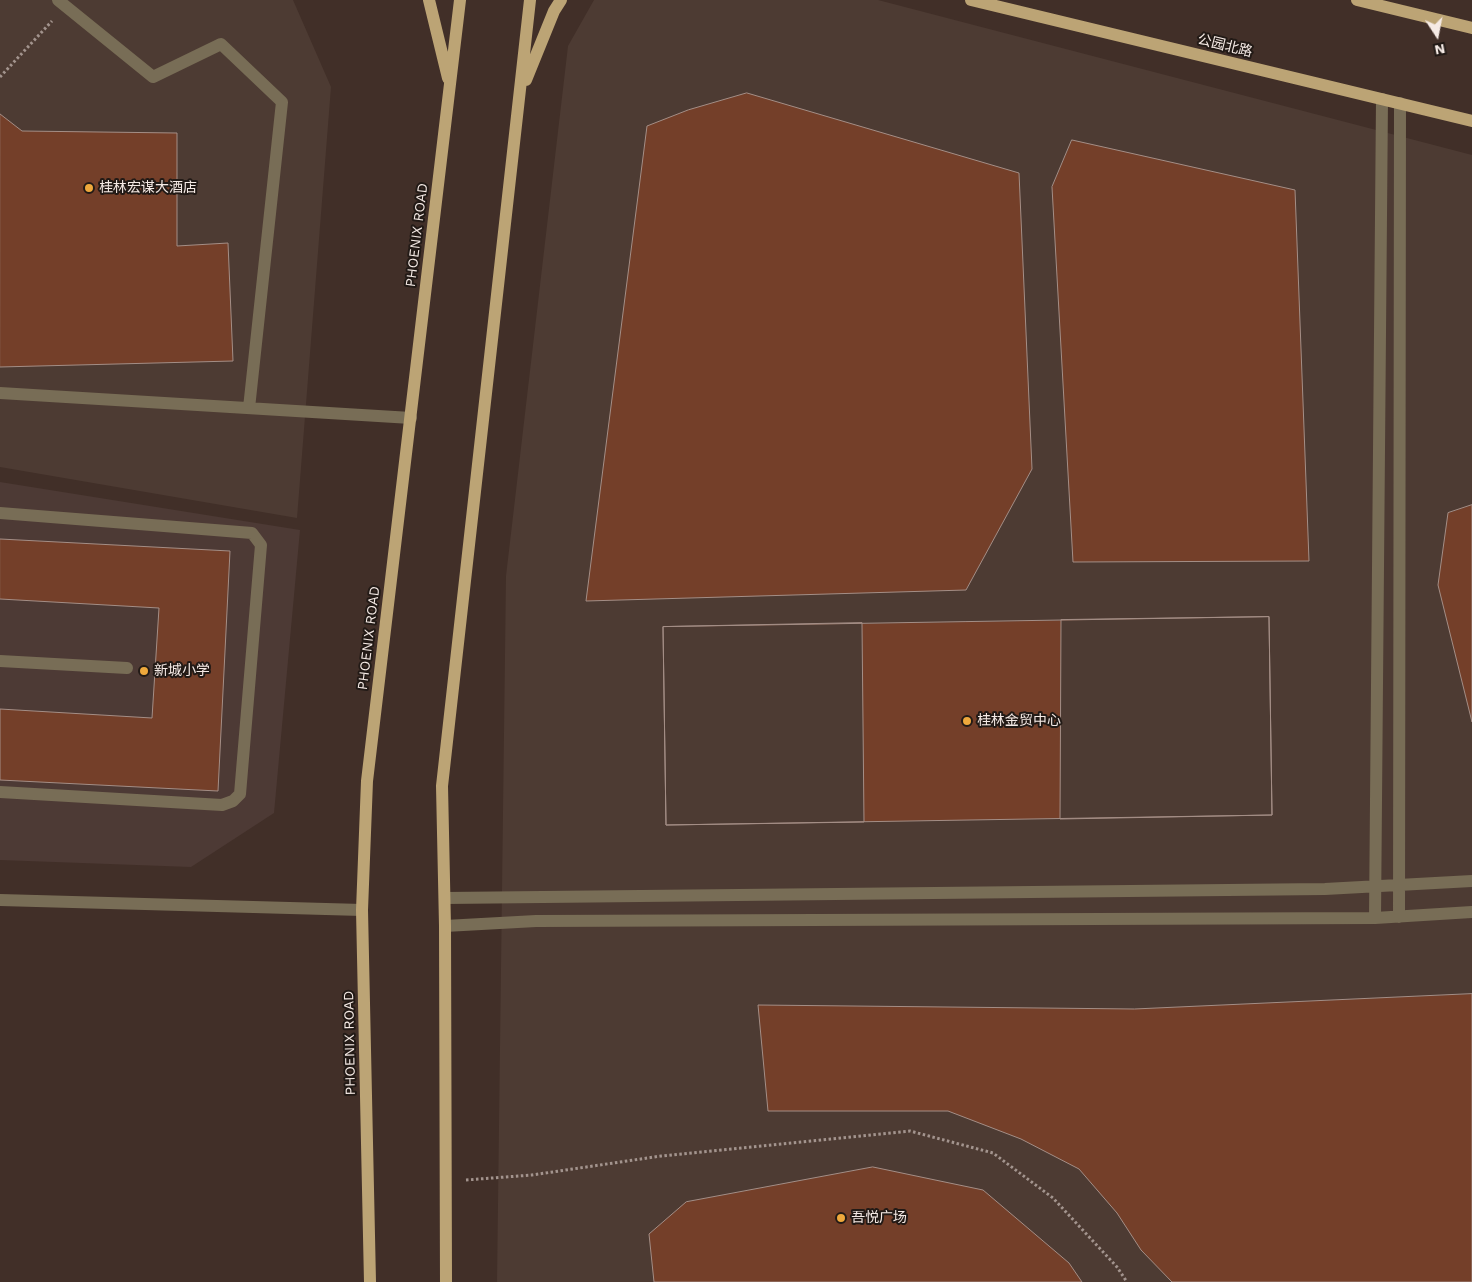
<!DOCTYPE html>
<meta charset="utf-8">
<style>
body{margin:0}
#map{position:relative;width:1472px;height:1282px;overflow:hidden;background:#412f28;font-family:"Work Sans",sans-serif}
canvas{display:block}
.north{position:absolute;left:1412px;top:10px;width:50px;height:50px;-webkit-text-stroke:4px #221a16;paint-order:stroke;rotate:169deg;font-size:14px;font-weight:700;line-height:20px;text-align:center;color:#f5eae5}
.north::after{content:'';display:block;margin:auto;width:18px;height:22px;background:#f5eae5;clip-path:polygon(50% 0,100% 100%,50% 72%,0 100%)}
</style>
<div id="map">
<canvas width="1472" height="1282"></canvas>
<div class="north">N</div>
</div>
<script>
const ctx = document.querySelector('canvas').getContext('2d');
ctx.lineJoin = 'round';
function fillPath(path, color) {
  ctx.fillStyle = color;
  ctx.fill(path, 'evenodd');
}
function strokePath(path, color, width, dash) {
  ctx.strokeStyle = color;
  ctx.lineWidth = width;
  ctx.lineCap = dash ? 'butt' : 'round';
  ctx.setLineDash(dash || []);
  ctx.stroke(path);
}
function label(font, color, halo, rows, align = 'center') {
  ctx.font = font + ' "Work Sans","Noto Sans SC",sans-serif';
  ctx.lineWidth = 4;
  ctx.setLineDash([]);
  ctx.textBaseline = 'middle';
  ctx.strokeStyle = halo;
  ctx.fillStyle = color;
  for (const [text, x, y, turn = 0] of rows) {
    ctx.save();
    ctx.translate(x, y);
    ctx.rotate((+turn || 0) * Math.PI / 180);
    ctx.textAlign = isNaN(turn) ? turn : align;
    if (halo) ctx.strokeText(text, 0, 0);
    ctx.fillText(text, 0, 0);
    ctx.restore();
  }
}
fillPath(new Path2D(`
 M0,0h293l38,87 -34,431 -297,-51z
 M594,0h284l594,155v1127h-975l9,-706 62,-530z`), '#4d3b33');
fillPath(new Path2D(`
 M0,482l300,48 -26,283 -83,54 -191,-7z`), '#4d3a35');
const building = new Path2D(`
 M747,93l272,80 13,296 -66,121 -380,11 61,-475 41,-16z
 M0,114l22,17 155,2v113l51,-3 5,118 -233,6z
 M1072,140l223,50 14,371 -236,1 -21,-375z
 M1472,505v217l-34,-137 10,-72z
 M0,539l230,12 -12,240 -218,-11v-71l152,9 7,-110 -159,-9z
 M1269,617l3,198 -606,10 -3,-198z
 M1269,617l3,198 -212,4 1,-199z
 M862,623l2,199 -198,3 -3,-198z
 M1472,994v288h-300l-31,-32 -24,-37 -38,-44 -58,-30 -73,-28h-180l-10,-106 376,4z
 M873,1167l110,23 86,73 13,19h-428l-5,-48 37,-32z`);
fillPath(building, '#743f29');
strokePath(building, '#a48e86', 1);
strokePath(new Path2D(`
 M0,77l52,-56
 M466,1180l66,-5 129,-19 249,-25 83,22 60,45 64,69 10,15`), '#a3948e', 3, [2.5, 2.5]);
strokePath(new Path2D(`
 M58,0l95,77 68,-33 61,58 -33,306
 M0,393l411,25
 M0,513l252,20 9,12 -21,249 -7,7 -11,4 -222,-13
 M0,661l127,7
 M445,898l880,-9 147,-8
 M0,900l362,10
 M1399,917l1,-814
 M1375,918l7,-819
 M445,926l91,-5 839,-3 97,-6`), '#786d56', 12);
strokePath(new Path2D(`
 M429,0l19,78
 M971,0l501,121
 M1357,0l115,28
 M526,80l28,-69 7,-11
 M370,1282l-8,-372 5,-129 93,-781
 M446,1282l-1,-356 -3,-140 88,-786`), '#bca475', 12);
for (const [x, y, r, color] of [
 [89,188,5,"#eea83c"],
 [144,671,5,"#eea83c"],
 [967,721,5,"#eea83c"],
 [841,1218,5,"#eea83c"]
]) {
  const dot = new Path2D();
  dot.arc(x, y, r, 0, 2 * Math.PI);
  ctx.fillStyle = color;
  ctx.fill(dot);
  strokePath(dot, '#221a16', 2);
}
label('14px', '#f5eae5', '#221a16', [
 ["公园北路",1225,46,14],
 ["PHOENIX ROAD",417,235,-83],
 ["PHOENIX ROAD",369,638,-83],
 ["PHOENIX ROAD",350,1043,-91]
]);
label('14px', '#f5eae5', '#221a16', [
 ["桂林宏谋大酒店",99,188],
 ["新城小学",154,671],
 ["桂林金贸中心",977,721],
 ["吾悦广场",851,1218]
], 'left');
</script>
